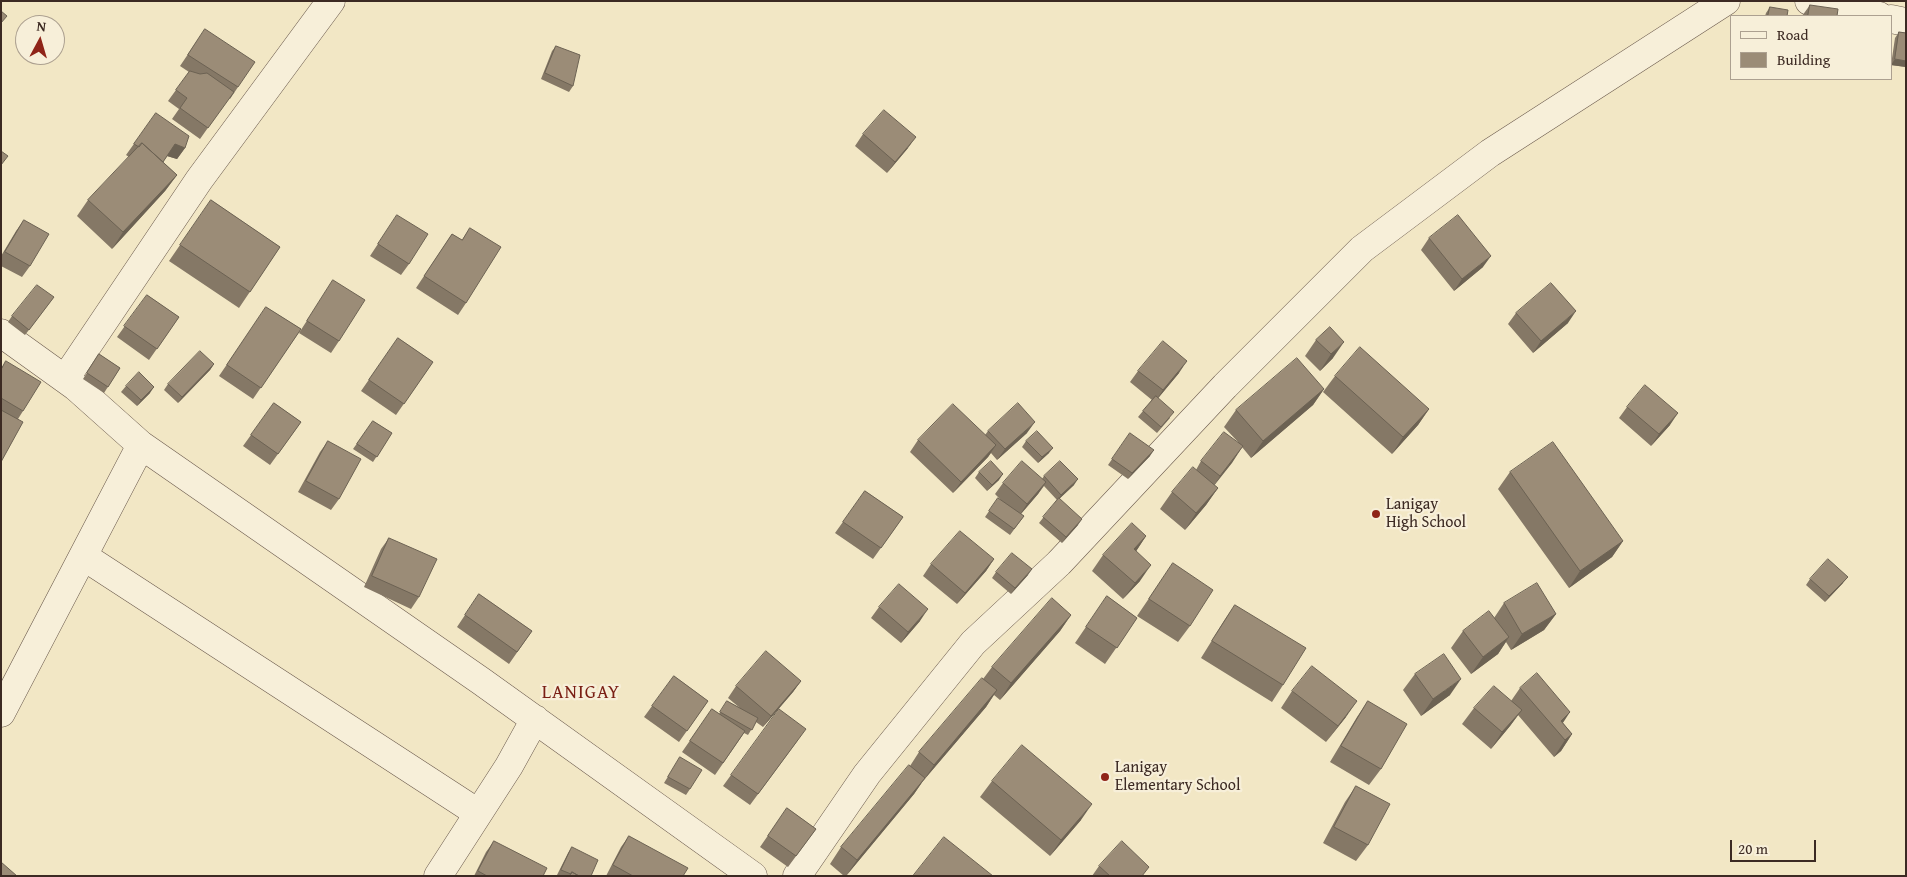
<!DOCTYPE html>
<style>
body{margin:0}
#map{position:relative;width:1907px;height:877px;overflow:hidden;background:#f2e7c5;font-family:"Gentium Book Plus",serif}
canvas{display:block}
.frame{position:absolute;inset:0;border:2px solid #3c2a23;pointer-events:none}
.legend{position:absolute;left:1730px;top:15px;width:162px;height:65px;box-sizing:border-box;background:#f7efd9;border:1px solid #aca090;margin:0;padding:6px 9px;list-style:none;font-size:15px;color:#3c2a23}
.legend li{display:flex;align-items:center;gap:10px;height:25px}
.legend b{width:25px;border:1px solid #aca090}
.north{position:absolute;left:15px;top:15px;width:50px;height:50px;box-sizing:border-box;background:#f7efd9;border:1px solid #aca090;border-radius:50%;rotate:6deg;font-size:14px;font-weight:700;line-height:20px;text-align:center;color:#3c2a23}
.north::after{content:'';display:block;margin:auto;width:18px;height:22px;background:#8f2418;clip-path:polygon(50% 0,100% 100%,50% 72%,0 100%)}
.scale{position:absolute;left:1730px;top:840px;width:86px;height:22px;box-sizing:border-box;border:2px solid #3c2a23;border-top:0;padding-left:6px;font-size:15px;line-height:18px;white-space:nowrap;color:#3c2a23;-webkit-text-stroke:4px #f7efd9;paint-order:stroke}
</style>
<div id="map">
<canvas width="1907" height="877"></canvas>
<div class="frame"></div>
<ul class="legend">
<li><b style="height:6px;background:#f7efd9"></b>Road</li>
<li><b style="height:14px;background:#9b8c77"></b>Building</li>
</ul>
<div class="north">N</div>
<div class="scale">20 m</div>
</div>
<script>
const ctx = document.querySelector('canvas').getContext('2d');
ctx.lineJoin = 'round';
function strokePath(path, color, width, dash) {
  ctx.strokeStyle = color;
  ctx.lineWidth = width;
  ctx.lineCap = dash ? 'butt' : 'round';
  ctx.setLineDash(dash || []);
  ctx.stroke(path);
}
function fillPath(path, color) {
  ctx.fillStyle = color;
  ctx.fill(path, 'evenodd');
}
function label(font, color, halo, rows, align = 'center') {
  ctx.font = font + ' "Gentium Book Plus",serif';
  ctx.lineWidth = 4.5;
  ctx.setLineDash([]);
  ctx.textBaseline = 'middle';
  ctx.strokeStyle = halo;
  ctx.fillStyle = color;
  for (const [text, x, y, turn = 0] of rows) {
    ctx.save();
    ctx.translate(x, y);
    ctx.rotate((+turn || 0) * Math.PI / 180);
    ctx.textAlign = isNaN(turn) ? turn : align;
    if (halo) ctx.strokeText(text, 0, 0);
    ctx.fillText(text, 0, 0);
    ctx.restore();
  }
}
const minor = new Path2D(`
 M1809,1l70,15
 M1891,19l15,3
 M1,333l75,54 65,58 340,236 272,195
 M65,379l134,-199 132,-179
 M83,556l395,257
 M1,713l140,-268
 M438,876l71,-110 26,-47
 M797,876l70,-102 106,-131 86,-80 166,-177 137,-137 128,-96 236,-152`);
strokePath(minor, '#6a594c', 29);
strokePath(minor, '#f7efd9', 28);
fillPath(new Path2D(`
 M1810,5l27,11h-35z
 M1770,7l17,9h-22l1,-3z
 M205,29l33,58 -8,12 -1,-1 -29,41 -28,-20 7,-10 -11,-8 21,-29 -9,-6z
 M1899,32l7,1v34l-15,-2 4,-27z
 M556,46l17,40 -4,6 -28,-13 11,-28z
 M156,113l29,35 -8,11 -10,-3 -4,6 14,13 -12,16 -53,58 -35,-33 11,-16 41,-43 -3,-2z
 M863,134l45,14 -21,25 -32,-27z
 M211,200l69,47 -41,61 -70,-47z
 M397,215l12,49 -8,11 -31,-19z
 M24,220l6,46 -8,11 -21,-11v-10l15,-25z
 M470,228l-4,75 -8,12 -42,-27 36,-54 10,6z
 M1429,238l54,29 -29,24 -33,-41z
 M333,280l6,61 -8,12 -32,-20z
 M147,295l32,22 -30,43 -32,-23z
 M54,297l-29,38 -17,-13 4,-6z
 M266,307l35,22 -48,70 -34,-23z
 M1516,313l52,10 -35,30 -25,-29z
 M1330,327l3,31 -13,13 -15,-15 11,-16z
 M398,338l35,24 -37,53 -35,-24z
 M99,354l21,14 -16,25 -21,-14z
 M6,361l17,50 -5,8 -17,43v-93z
 M214,364l-4,6 -32,33 -14,-13 4,-6z
 M1138,371l41,2 -21,25 12,20 -13,15 -19,-16 14,-17 -22,-18z
 M1335,376l94,33 -11,16 -26,29 -69,-62z
 M126,386l24,7 -13,13 -16,-14z
 M1324,389l-11,16 -62,53 -9,-11 -28,38 4,3 -12,17 -21,25 -25,-21 12,-17 24,-22 5,-9 37,-19 -14,-15 12,-17z
 M274,403l27,19 -31,43 -27,-19z
 M1627,407l43,18 -19,21 -32,-28z
 M373,421l19,12 -19,29 -20,-13z
 M988,431l39,2 -30,27 -6,-7 -3,4 -35,36 -43,-41 8,-12 67,-5z
 M1130,433l20,23 -22,23 -20,-14z
 M328,441l11,58 -8,11 -33,-18 22,-40z
 M1026,441l23,12 -11,10 -16,-16z
 M979,472l20,8 -12,11 -12,-13z
 M1510,472l113,69 -11,16 -43,31 -71,-99z
 M1044,476l30,9 -15,14 19,26 -16,18 -23,-20 18,-23 -13,-14 -6,8 -17,20 3,2 -14,19 -25,-18 13,-19 3,2 -6,-6 8,-11 39,-4z
 M865,491l38,26 -30,42 -38,-26z
 M1146,536l-10,15 4,30 -17,18 -31,-28 11,-16z
 M389,538l30,59 -8,12 -47,-22 17,-38z
 M994,559l-8,12 -29,33 -34,-28 8,-12z
 M1173,563l17,63 -12,16 -41,-26z
 M996,572l32,3 -17,19 -19,-16z
 M1810,579l33,4 -18,19 -19,-17z
 M479,594l53,37 -23,33 -52,-37z
 M1107,596l30,22 -32,46 -30,-21z
 M1504,603l52,11 -12,16 -33,20 -5,-8 -8,12 -27,20 -20,-26 12,-17 31,-13z
 M1235,605l48,80 -11,17 -71,-44 23,-37z
 M879,607l41,14 -19,22 -30,-25z
 M1071,615l-11,16 -60,69 -6,-5 -8,12 -63,74 -9,13 -68,82h-2l-14,-12 11,-17 69,-81 9,-14 64,-73 9,-12z
 M1415,674l35,21 -29,21 -18,-26z
 M674,676l34,25 -29,41 -35,-25z
 M801,681l-8,11 -30,35 -7,-5 -8,13 -4,-2 -29,42 -33,-23 30,-43 7,5 8,-13 13,7 -12,-10 8,-12z
 M1520,688l43,35 9,11 -11,17 -7,6 -36,-42 -8,11 -19,23 -29,-25 12,-16 37,-7z
 M1292,691l54,26 -20,25 -45,-34z
 M1368,701l13,68 -12,16 -39,-23 27,-45z
 M798,740l-48,65 -27,-19 8,-11z
 M680,757l10,32 -4,6 -22,-12z
 M992,781l89,39 -31,36 -70,-59z
 M1356,786l12,59 -12,16 -33,-18 22,-41z
 M787,808l29,21 -28,38 -28,-20z
 M629,836l54,40h-77l15,-29z
 M494,841l49,35h-69l12,-24z
 M572,847l19,29 -34,-1 11,-22z
 M1099,866l45,10h-52z`), '#857866');
fillPath(new Path2D(`
 M1895,59l11,2v6l-15,-2z
 M916,137l-8,11 -21,25 8,-11z
 M175,144l10,4 -8,11 -10,-3z
 M177,175l-12,16 -53,58 11,-17z
 M1491,256l-8,11 -29,24 8,-12z
 M1576,311l-8,12 -35,30 8,-12z
 M1344,342l-11,16 -13,13 11,-17z
 M1187,361l-8,12 -24,29 8,-12z
 M214,364l-4,6 -32,33 4,-6z
 M154,387l-4,6 -13,13 4,-6z
 M1324,389l-11,16 -62,53 12,-17z
 M1429,409l-11,16 -26,29 11,-17z
 M1678,413l-8,12 -19,21 8,-12z
 M1035,422l-8,11 -30,27 8,-11z
 M996,445l-8,12 -35,36 8,-11z
 M1243,446l-11,17 -23,29 11,-16z
 M1053,448l-4,5 -11,10 4,-6z
 M1154,450l-4,6 -22,23 4,-6z
 M1003,474l-4,6 -12,11 5,-6z
 M1078,479l-4,6 -17,16 4,-6z
 M1046,482l-8,12 -19,22 8,-12z
 M1218,488l-12,17 -21,25 11,-17z
 M1082,519l-4,6 -16,18 4,-6z
 M1146,536l-11,17 -1,-4z
 M1623,541l-11,16 -43,31 11,-17z
 M994,559l-8,12 -29,33 8,-11z
 M1151,565l-11,16 -17,18 12,-16z
 M1032,569l-4,6 -17,19 4,-6z
 M1848,577l-5,6 -18,19 4,-6z
 M928,609l-8,12 -19,22 7,-11z
 M1556,614l-12,16 -33,20 11,-16z
 M1071,615l-11,16 -60,69 11,-17z
 M1509,637l-11,17 -27,20 12,-17z
 M1461,679l-11,16 -29,21 12,-17z
 M801,681l-8,11 -30,35 8,-11z
 M997,690l-11,17 -63,74 11,-16z
 M1357,701l-11,16 -20,25 12,-16z
 M1522,710l-12,16 -19,23 11,-17z
 M1570,712l-11,17 2,-8z
 M1572,734l-11,17 -7,6 11,-17z
 M925,778l-11,16 -68,82 11,-16z
 M1092,804l-11,16 -31,36 11,-16z`), '#6c6253');
const building = new Path2D(`
 M1810,5l28,4 -1,7h-29z
 M1770,7l18,3 -1,6h-19z
 M1,11l6,5 -6,7z
 M205,29l50,33 -17,25 -50,-32z
 M1899,32l7,1v28l-11,-2z
 M556,46l24,9 -7,31 -28,-13z
 M190,71l10,3 7,-1 27,19 -26,36 -28,-20 7,-10 -11,-8z
 M884,110l32,27 -21,25 -32,-28z
 M156,113l33,23 -4,12 -10,-4 -12,18 -21,-19 -3,4 -5,-3z
 M142,143l35,32 -54,57 -35,-32z
 M1,151l7,5 -7,9z
 M211,200l69,47 -30,45 -70,-47z
 M397,215l31,19 -19,30 -31,-20z
 M1458,215l33,41 -29,23 -33,-41z
 M24,220l25,14 -19,32 -25,-14z
 M470,228l31,19 -35,56 -42,-27 28,-42 10,6z
 M333,280l32,20 -26,41 -32,-20z
 M1551,283l25,28 -35,30 -25,-28z
 M37,285l17,12 -25,33 -17,-14z
 M147,295l32,22 -22,32 -33,-23z
 M266,307l35,22 -40,59 -34,-23z
 M1330,327l14,15 -13,12 -15,-14z
 M398,338l35,24 -29,42 -35,-24z
 M1163,341l24,20 -24,29 -25,-19z
 M1360,347l69,62 -26,28 -68,-61z
 M200,351l14,13 -32,33 -14,-13z
 M99,354l21,14 -12,19 -21,-14z
 M1297,358l27,31 -61,52 -27,-31z
 M6,361l35,21 -18,29 -22,-13v-28z
 M139,372l15,15 -13,13 -15,-14z
 M1645,385l33,28 -19,21 -32,-27z
 M1156,396l18,16 -13,15 -18,-16z
 M274,403l27,19 -23,32 -27,-19z
 M1018,403l17,19 -30,27 -17,-18z
 M953,404l43,41 -35,37 -43,-42z
 M1,410l22,12 -22,40z
 M373,421l19,12 -15,24 -20,-13z
 M1037,431l16,17 -11,9 -16,-16z
 M1224,432l19,14 -23,30 -19,-15z
 M1130,433l24,17 -22,23 -20,-14z
 M328,441l33,18 -22,40 -33,-18z
 M1553,442l70,99 -43,30 -70,-99z
 M991,461l12,13 -11,11 -13,-13z
 M1022,461l24,21 -19,22 -24,-21z
 M1060,461l18,18 -17,16 -17,-19z
 M1193,467l25,21 -22,25 -24,-21z
 M865,491l38,26 -22,31 -38,-26z
 M998,498l26,18 -10,13 -25,-18z
 M1059,498l23,21 -16,18 -23,-20z
 M1132,523l14,13 -12,13 17,16 -16,18 -32,-28z
 M960,531l34,28 -29,34 -34,-29z
 M389,538l48,21 -18,38 -47,-21z
 M1012,553l20,16 -17,19 -19,-16z
 M1828,559l20,18 -19,19 -19,-17z
 M1173,563l40,27 -23,36 -41,-27z
 M1537,583l19,31 -34,20 -18,-31z
 M899,584l29,25 -20,23 -29,-25z
 M479,594l53,37 -15,21 -52,-37z
 M1107,596l30,22 -20,30 -31,-21z
 M1052,598l19,17 -60,68 -19,-16z
 M1235,605l71,43 -23,37 -71,-44z
 M1489,611l20,26 -26,20 -20,-26z
 M766,651l35,30 -30,35 -35,-30z
 M1444,654l17,25 -28,20 -18,-25z
 M1312,666l45,35 -19,25 -46,-35z
 M1537,673l33,39 -9,9 11,13 -7,6 -45,-52z
 M674,676l34,25 -21,30 -35,-25z
 M982,678l15,12 -63,75 -15,-13z
 M1494,686l28,24 -20,22 -28,-24z
 M727,701l31,17 -6,12 -32,-18z
 M1368,701l39,23 -26,45 -40,-23z
 M712,709l33,22 -22,32 -33,-22z
 M779,709l27,20 -48,65 -27,-19z
 M1022,745l70,59 -31,36 -69,-59z
 M680,757l22,13 -12,19 -22,-12z
 M909,765l16,13 -68,82 -16,-13z
 M1356,786l34,18 -22,41 -34,-18z
 M787,808l29,21 -20,27 -28,-20z
 M629,836l59,32 -5,8h-50l-20,-11z
 M944,837l49,39h-80z
 M494,841l53,27 -4,8h-56l-9,-5z
 M1122,841l27,26 -7,9h-32l-11,-10z
 M572,847l26,13 -7,16h-12l-7,-4 -1,2 -10,-4z
 M1,862l16,14h-16z
 M572,872l7,4h-9z`);
fillPath(building, '#9b8c77');
strokePath(building, '#6c6253', 1);
for (const [x, y, r, color] of [
 [1376,514,5,"#8f2418"],
 [1105,777,5,"#8f2418"]
]) {
  const dot = new Path2D();
  dot.arc(x, y, r, 0, 2 * Math.PI);
  ctx.fillStyle = color;
  ctx.fill(dot);
  strokePath(dot, '#f7efd9', 2);
}
label('16px', '#3c2a23', '#f7efd9', [
 ["Lanigay",1386,505],
 ["High School",1386,523],
 ["Lanigay",1115,768],
 ["Elementary School",1115,786]
], 'left');
ctx.letterSpacing = '1px';
label('19px', '#7a1f14', '#f7efd9', [
 ["LANIGAY",581,693]
]);
ctx.letterSpacing = '0px';
</script>
